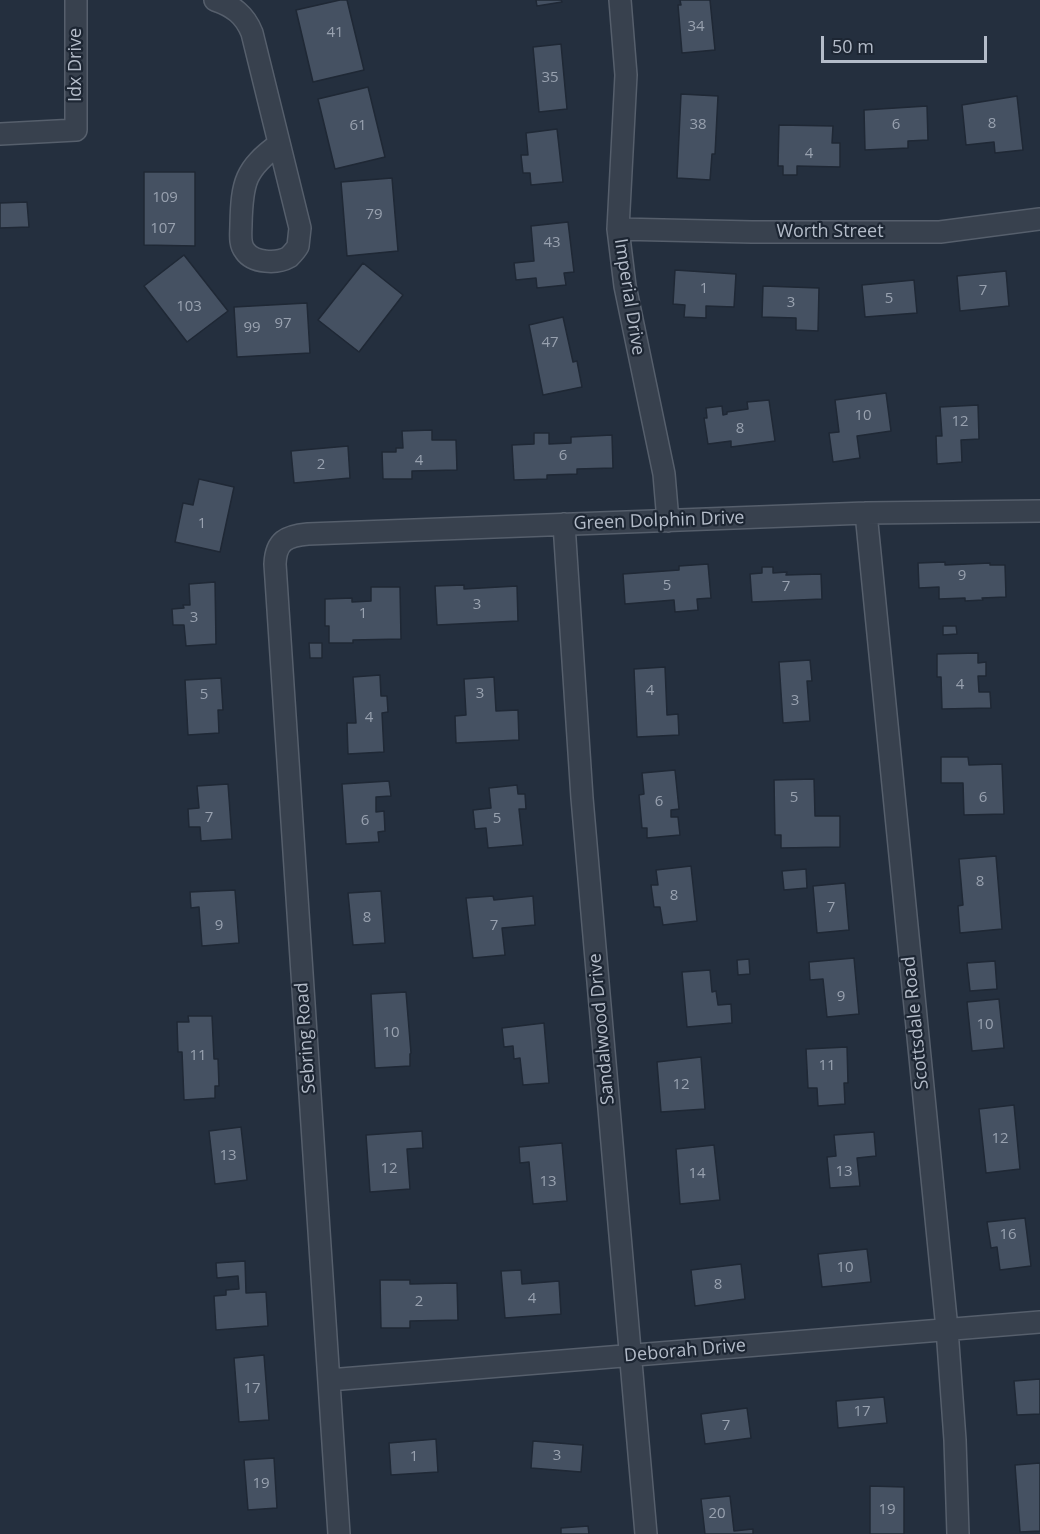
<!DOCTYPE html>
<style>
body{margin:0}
#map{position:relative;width:1040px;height:1534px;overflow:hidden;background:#242f3e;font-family:"Open Sans",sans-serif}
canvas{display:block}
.scale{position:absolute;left:821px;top:36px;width:166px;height:27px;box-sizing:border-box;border:3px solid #b4bcc9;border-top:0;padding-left:8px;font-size:18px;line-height:21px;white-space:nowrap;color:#b4bcc9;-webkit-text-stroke:4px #1d2633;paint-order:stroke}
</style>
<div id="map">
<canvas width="1040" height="1534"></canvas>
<div class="scale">50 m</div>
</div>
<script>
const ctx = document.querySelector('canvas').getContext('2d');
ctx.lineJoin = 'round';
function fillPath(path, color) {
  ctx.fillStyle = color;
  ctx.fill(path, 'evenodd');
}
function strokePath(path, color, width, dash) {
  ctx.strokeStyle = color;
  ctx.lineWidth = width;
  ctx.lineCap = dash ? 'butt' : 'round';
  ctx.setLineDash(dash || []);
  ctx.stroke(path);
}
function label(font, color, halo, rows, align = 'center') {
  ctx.font = font + ' "Open Sans",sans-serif';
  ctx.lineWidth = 4.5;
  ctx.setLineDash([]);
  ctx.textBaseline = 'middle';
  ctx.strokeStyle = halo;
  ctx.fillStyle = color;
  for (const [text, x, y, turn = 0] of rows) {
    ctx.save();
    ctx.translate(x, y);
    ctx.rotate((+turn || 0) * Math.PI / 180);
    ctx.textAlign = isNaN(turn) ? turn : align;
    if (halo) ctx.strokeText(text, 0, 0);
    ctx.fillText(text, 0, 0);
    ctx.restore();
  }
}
const building = new Path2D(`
 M340,0h7l17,70 -51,12 -17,-72z
 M536,0h25l1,2 -25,4z
 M680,0h30l5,50 -33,3 -4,-48h3z
 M561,44l6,65 -28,3 -6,-65z
 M368,87l17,70 -50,12 -17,-70z
 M681,94l37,2 -3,58h-3l-2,26 -33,-2z
 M1017,96l6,54 -28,3 -1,-11 -28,3 -4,-40z
 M927,106l1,34 -20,1v7l-43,2 -1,-40z
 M779,125l54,1 -1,17h8v24l-43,-1v9h-14v-9h-5z
 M557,129l6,53 -32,3 -1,-12h-7l-2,-18h7l-2,-22z
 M144,172h51v74l-51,-1z
 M392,178l6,73 -51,5 -6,-74z
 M27,202l2,25 -29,1v-25z
 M568,222l6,50 -10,1 2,12 -29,3 -1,-10 -20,2 -2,-17 20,-2 -3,-35z
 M184,255l44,56 -41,31 -43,-56z
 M363,263l40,32 -44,57 -41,-32z
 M675,270l61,4 -2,33 -28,-1v12l-22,-1 1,-12 -12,-1z
 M1006,271l3,35 -49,5 -3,-35z
 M914,280l3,33 -52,4 -3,-32z
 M763,286l56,2 -1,43 -22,-1v-12l-34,-1z
 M307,303l3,50 -73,4 -3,-50z
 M563,317l10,45 4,-1 5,26 -39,8 -14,-70z
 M886,393l5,38 -34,5 3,22 -27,4 -4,-29 10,-1 -4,-32z
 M769,400l6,41 -44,6v-6l-23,3 -4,-26h3l-1,-10 16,-2 1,9 4,-1v-2l21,-3 -1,-7z
 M978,405l1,34 -18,1 1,22 -25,2 -1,-28h6l-2,-29z
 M432,430v10h24l1,30 -45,1v8h-29l-1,-27h14v-4h7l-1,-17z
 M534,433h15v11l22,-1v-6l41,-2 1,33 -36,1v5l-30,1v4l-33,1 -2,-35 22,-1z
 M348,446l2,32 -56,5 -3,-32z
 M199,479l35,8 -14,65 -45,-10 8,-39 10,2z
 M945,562v3l45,-2v2h15l1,32 -24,1 1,2 -18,1v-3l-26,1v-12l-20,1 -1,-25z
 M708,564l3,34 -14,1 1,11 -23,2 -1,-12 -49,4 -2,-30 56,-4v-4z
 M762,567h11v6l14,-1 -1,3 35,-1 1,25 -70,3 -2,-28 12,-1z
 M215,582l1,62 -30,2 -2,-21h-11l-1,-16 12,-1 -1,-3h7l-1,-21z
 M464,585v4l53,-3 1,35 -81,4 -2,-39z
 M371,587h29l1,52 -48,1v3h-24v-17h-4v-27l27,-1v4l19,-1z
 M943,626h13l1,8 -14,1z
 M309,643h13v15h-12z
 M978,653v10l8,-1v14h-8l1,16h11l1,16 -49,1 -1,-32h-4v-23z
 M810,660l2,21h-5l3,40 -27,2 -4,-61z
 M665,667l2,48 11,-1 1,21 -42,2 -3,-68z
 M380,675l1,21h6l1,16 -6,1 2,39 -36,2 -1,-31h9l-3,-46z
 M494,677l2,34 22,-1 1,30 -63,3 -1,-27 11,-1 -2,-36z
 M221,678l2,32h-5l1,23 -31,2 -3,-55z
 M941,757h27l1,8 33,-1 2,50 -40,1 -1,-32h-22z
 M675,770l4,39 -8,1v7h7l2,18 -33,3v-10h-5l-3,-33 5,-1 -2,-21z
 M814,779l1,37h25v31l-59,1v-13h-6l-1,-55z
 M389,781l2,15 -15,1v15l8,-1 1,20 -7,1 1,10 -33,2 -4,-60z
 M228,784l4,55 -31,2 -1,-14h-11l-1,-18 11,-1 -2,-22z
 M517,785l1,9h7l1,15h-7l4,36 -35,3 -2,-20 -11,1 -2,-19 18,-2 -2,-20z
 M996,856l6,73 -42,4 -2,-27 5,-1 -4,-46z
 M691,866l6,55 -34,4 -3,-18h-6l-3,-22h7l-2,-15z
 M806,869l1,19 -23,2 -2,-19z
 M845,883l4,47 -32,3 -4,-47z
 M235,890l4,53 -37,3 -3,-39 -8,1 -1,-16z
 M381,891l4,52 -32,2 -5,-52z
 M493,896l1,4 39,-4 2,29 -33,3 3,27 -32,3 -7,-60z
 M854,958l5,56 -32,3 -4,-38 -13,1 -1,-18z
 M749,959l1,15 -12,1 -1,-15z
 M995,961l2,28 -27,2 -3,-28z
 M710,970l2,22 4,-1 2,14 13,-1 1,19 -45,4 -5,-55z
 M406,992l5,61 -1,1v12l-35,2 -4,-74z
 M999,999l5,49 -32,3 -5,-49z
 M188,1016h24l2,43h4l1,27h-4v12l-31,2 -2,-48h-4l-1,-30h12z
 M544,1023l5,60 -26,2 -3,-27 -6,1 -1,-13 -9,1 -2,-19z
 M847,1047l1,36h-4l1,21 -27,2 -1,-18h-9l-2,-39z
 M701,1057l4,52 -44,3 -4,-50z
 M1014,1105l6,64 -34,4 -7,-64z
 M241,1127l6,53 -32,4 -6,-53z
 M422,1131l1,17 -16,1 3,40 -40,3 -4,-57z
 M874,1132l2,24 -19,2 3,28 -30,2 -3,-31 9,-1 -2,-21z
 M562,1143l5,58 -34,3 -4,-42 -9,1 -1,-16z
 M714,1145l6,55 -40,4 -4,-55z
 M1025,1218l6,48 -31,4 -3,-23 -6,1 -4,-26z
 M867,1249l4,33 -49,5 -4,-33z
 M245,1261l1,32 20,-1 2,34 -52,4 -2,-34 12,-1v-5l13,-1 -1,-13 -21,2 -1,-15z
 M741,1264l4,35 -50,7 -4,-36z
 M521,1270l1,14 37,-3 2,33 -56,4 -4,-47z
 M380,1280h30v4l47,-1 1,37 -48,1v7h-29z
 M264,1355l5,65 -30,2 -5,-64z
 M1040,1379v35l-23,1 -3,-34z
 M884,1397l3,26 -49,5 -2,-27z
 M747,1408l4,30 -46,6 -4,-30z
 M436,1439l2,33 -47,3 -2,-32z
 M533,1441l50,4 -2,27 -50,-4z
 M274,1458l3,50 -29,2 -4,-50z
 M1040,1463v68l-20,1 -5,-67z
 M870,1486l34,1v47h-34z
 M730,1496l4,35 19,-2v5h-48l-4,-35z
 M588,1526l1,8h-28v-6z`);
fillPath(building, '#455162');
strokePath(building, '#1f2835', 1.5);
const minor = new Path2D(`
 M215,0c18,6 30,15 37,33l48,195 -2,18c-2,4 -6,8 -9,11 -12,7 -36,6 -44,-6 -6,-7 -4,-18 -4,-27 1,-42 4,-55 38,-80
 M620,0l6,75 -8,154 7,57 39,188 4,47
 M0,134l76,-4v-130
 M618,229l134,3h188l100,-13
 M866,513l81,816 8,111 3,94
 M564,524l18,274 64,736
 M329,1380l711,-58
 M339,1534l-64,-970c1,-23 11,-28 33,-30l558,-21 174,-2`);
strokePath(minor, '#565f6c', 24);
strokePath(minor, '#38414e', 21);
label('15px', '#98a1af', null, [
 ["34",696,27],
 ["41",335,33],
 ["35",550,78],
 ["8",992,124],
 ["38",698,125],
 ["6",896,125],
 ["61",358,126],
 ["4",809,154],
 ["109",165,198],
 ["79",374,215],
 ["107",163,229],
 ["43",552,243],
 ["1",704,289],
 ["7",983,291],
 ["5",889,299],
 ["3",791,303],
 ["103",189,307],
 ["97",283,324],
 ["99",252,328],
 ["47",550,343],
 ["10",863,416],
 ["12",960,422],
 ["8",740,429],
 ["6",563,456],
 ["4",419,461],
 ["2",321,465],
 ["1",202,524],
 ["9",962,576],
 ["5",667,586],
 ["7",786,587],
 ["3",477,605],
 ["1",363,614],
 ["3",194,618],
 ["4",960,685],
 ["4",650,691],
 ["3",480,694],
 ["5",204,695],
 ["3",795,701],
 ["4",369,718],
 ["5",794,798],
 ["6",983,798],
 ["6",659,802],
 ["7",209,818],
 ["5",497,819],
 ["6",365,821],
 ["8",980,882],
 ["8",674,896],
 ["7",831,908],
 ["8",367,918],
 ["9",219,926],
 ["7",494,926],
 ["9",841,997],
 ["10",985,1025],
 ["10",391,1033],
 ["11",198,1056],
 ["11",827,1066],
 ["12",681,1085],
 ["12",1000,1139],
 ["13",228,1156],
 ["12",389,1169],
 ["13",844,1172],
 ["14",697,1174],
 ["13",548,1182],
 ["16",1008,1235],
 ["10",845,1268],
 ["8",718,1285],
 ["4",532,1299],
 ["2",419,1302],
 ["17",252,1389],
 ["17",862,1412],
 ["7",726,1426],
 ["3",557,1456],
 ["1",414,1457],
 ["19",261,1484],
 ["19",887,1510],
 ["20",717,1514]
]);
label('18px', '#b4bcc9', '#1d2633', [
 ["Idx Drive",76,65,-90],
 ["Worth Street",830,232],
 ["Imperial Drive",629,297,81],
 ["Green Dolphin Drive",659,521,-2],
 ["Scottsdale Road",916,1023,-96],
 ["Sandalwood Drive",602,1029,-95],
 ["Sebring Road",306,1038,-94],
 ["Deborah Drive",685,1351,-5]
]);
</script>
